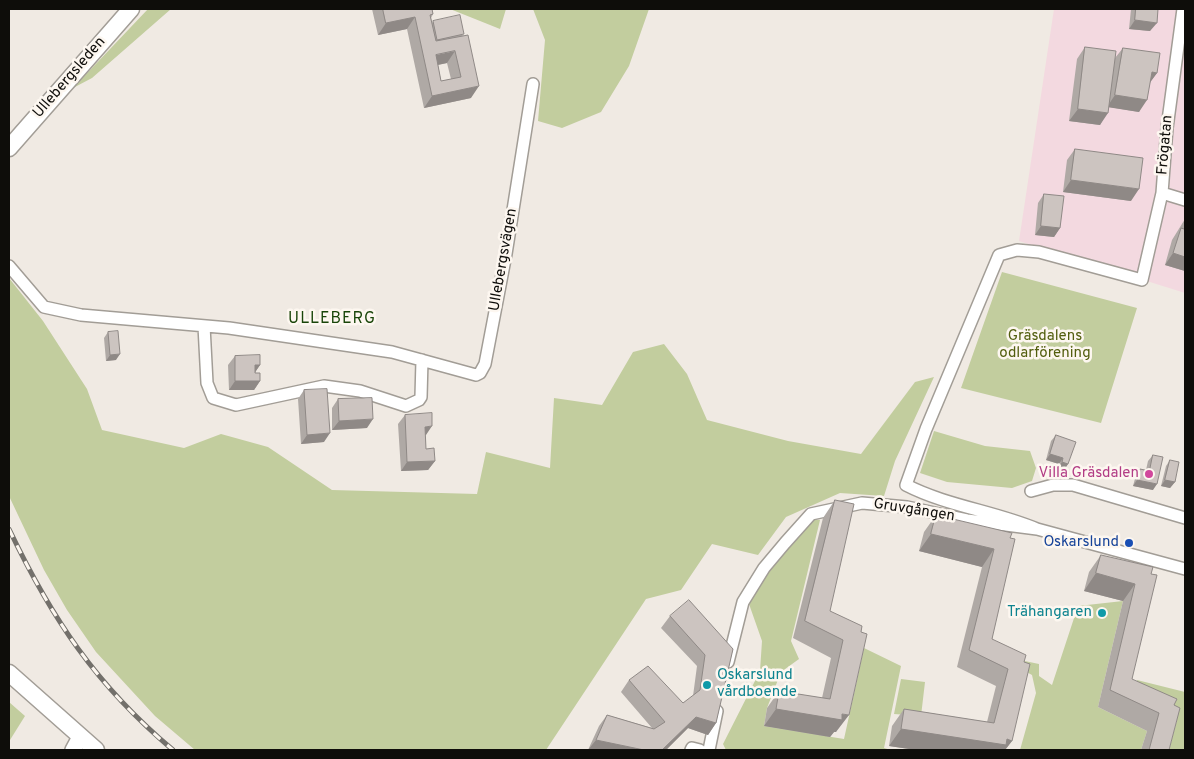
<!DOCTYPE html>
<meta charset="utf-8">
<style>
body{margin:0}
#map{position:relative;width:1194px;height:759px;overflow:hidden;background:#f0eae3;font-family:Overpass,sans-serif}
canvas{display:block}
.frame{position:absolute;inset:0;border:10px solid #0e0d0a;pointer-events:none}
</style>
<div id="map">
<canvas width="1194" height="759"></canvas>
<div class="frame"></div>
</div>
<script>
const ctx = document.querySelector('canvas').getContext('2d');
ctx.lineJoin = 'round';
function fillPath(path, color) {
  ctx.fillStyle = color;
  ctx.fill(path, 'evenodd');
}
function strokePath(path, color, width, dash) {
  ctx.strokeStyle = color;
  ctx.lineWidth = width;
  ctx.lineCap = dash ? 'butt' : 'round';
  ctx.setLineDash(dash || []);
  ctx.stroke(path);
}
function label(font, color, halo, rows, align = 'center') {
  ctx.font = font + ' Overpass,sans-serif';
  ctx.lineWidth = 5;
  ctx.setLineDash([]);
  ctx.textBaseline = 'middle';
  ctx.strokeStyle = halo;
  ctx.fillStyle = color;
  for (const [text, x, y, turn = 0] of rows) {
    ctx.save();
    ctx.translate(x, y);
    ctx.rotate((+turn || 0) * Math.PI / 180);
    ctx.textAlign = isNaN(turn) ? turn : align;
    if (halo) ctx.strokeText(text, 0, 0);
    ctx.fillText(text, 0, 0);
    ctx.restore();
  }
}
fillPath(new Path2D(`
 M1054,9h131v284l-166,-52z`), '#f3d9e0');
fillPath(new Path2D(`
 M148,9h23l-79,69 -19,10z
 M450,9h56l-6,20z
 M533,9h116l-20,57 -28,46 -39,16 -24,-7 7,-81z
 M1002,272l135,36 -36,115 -140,-35z
 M9,278l34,43 44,68 15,41 82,18 37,-14 47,13 64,43 145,4 9,-42 64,16 4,-70 48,7 31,-53 31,-8 23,30 20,46 81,21 73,13 54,-72 19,-5 -39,84 -11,35 -44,-3 -54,24 -28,38 -46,-11 -31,46 -35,9 -100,151h-351l-40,-34 -59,-64 -29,-42 -23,-40 -35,-74z
 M934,431l51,15 45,5 6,17 -4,13 -20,7 -65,-6 -27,-9z
 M811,519l9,1 -29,121 8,18 -18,13 -14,36 -3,18 80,13 20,-91 37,18 -17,82 7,2h-165l-3,-6 37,-73 2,-30 -13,-37 16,-31z
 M1123,601l-25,106 49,24 -6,19h-121l16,-57 -4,-18 -36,-20 43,9v12l13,9 26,-79z
 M901,679l24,3 -4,34 -27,-2z
 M1137,680l48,12v58h-16l8,-30 -45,-23z
 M9,702l16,14 -15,24 -1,-1z`), '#c2cd9e');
const minor = new Path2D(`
 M1162,193l23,7
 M9,266l35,41 37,8 148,13 163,24 84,23 4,-2 5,-9 21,-110 27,-170
 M204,326l3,57 6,15 23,7 88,-19 36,5 46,15 13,-6 2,-3 1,-37
 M1031,491l22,-6h20l112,33
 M1037,529c-43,-18 -90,-23 -131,-44l20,-56 73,-174 18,-5 22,2 103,28 20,-87 5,-65 16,-119
 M728,662l15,-60 21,-34 21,-25 26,-29 51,-11 45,4 60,13 70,9 148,40
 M691,750l1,-2 8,2
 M709,750l8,-39`);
const tertiary = new Path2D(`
 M73,750l7,-13`);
const secondary = new Path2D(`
 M9,148l122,-139
 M9,673l87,77`);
strokePath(minor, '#a29d96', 14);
strokePath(tertiary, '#a29d96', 18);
strokePath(secondary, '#a29d96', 19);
strokePath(minor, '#fff', 11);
strokePath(tertiary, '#fff', 15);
strokePath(secondary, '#fff', 16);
const rail = new Path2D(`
 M9,529c43,90 87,156 164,221`);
strokePath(rail, '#73706b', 5);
strokePath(rail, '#fdf7f0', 3, [9]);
fillPath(new Path2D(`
 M372,9h60l1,5 -2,4 1,5 1,-2 31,15 7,62 -47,10 -17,-79 -29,6zM447,63l4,16 -10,2 -3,-16z
 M1131,9h27l-8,22 -21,-2z
 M1085,47l30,11 8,-10 34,25 -7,9 -11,30 -30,-5 -9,18 -31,-4 8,-62z
 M1075,149l56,52 -68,-9 4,-32z
 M1044,194l16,34 -6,9 -19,-2 3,-32z
 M1185,219v52l-20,-6 7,-25z
 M108,332l8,28 -10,1 -2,-23z
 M235,356l25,9 -5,7 5,9 -6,9h-25l-1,-25z
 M304,390l20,52 -23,2 -3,-45z
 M338,399l29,29 -35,2v-22z
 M405,415l21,20h-1l1,14 9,12 -7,9 -27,1 -3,-47z
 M1056,435l12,29 -4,6 -7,-2 2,-4 -13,-4 5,-19z
 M1153,455v35l-20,-4 3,-11 4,-6 6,1 2,-9z
 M1170,460l5,22 -5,6 -9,-2 5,-20z
 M835,500l-5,111 31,21 -25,100h-2l-4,5 -66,-11 3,-18 12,-17 43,7 9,-40 -38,-20 30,-120z
 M936,515l74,23 -18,101 32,23 -12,79 -7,9h-89l-27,-4 3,-20 12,-17 83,13 9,-36 -39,-19 25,-100 -63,-16 5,-19z
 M1101,555l50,19 -19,105 42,26 -5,45h-28l6,-19 -49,-24 25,-106 -39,-10 5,-19z
 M670,616l63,33 -17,74 -8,12 -20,-7 -22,22h-78l11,-24 8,-11 45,13 -31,-36 8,-12 54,23 10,-7 4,-30 -36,-38z`), '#afa9a5');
fillPath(new Path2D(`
 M415,17l-8,12 -29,6 8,-12z
 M1135,20l22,3 -7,8 -21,-2z
 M455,51l-8,12 -20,4 9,-12z
 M1152,72l5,1 -8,11z
 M479,86l-8,12 -47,10 8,-12z
 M1115,95l32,5 -8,12 -32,-5z
 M1078,109l30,4 -8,12 -31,-4z
 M1071,180l68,9 -8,12 -68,-9z
 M1041,226l19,2 -6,9 -19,-2z
 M1173,253l12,4v14l-20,-6z
 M120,354l-4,6 -10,1 4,-6z
 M255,365h5l-6,9z
 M235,381h25l-6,9h-25z
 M373,419l-6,9 -35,2 7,-9z
 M432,426l-6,9 -7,1 6,-9z
 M330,433l-6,9 -23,2 6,-9z
 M1050,454l13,4 -4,6 -13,-4z
 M435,461l-7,9 -27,1 6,-9z
 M1062,462l6,2 -4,6 -7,-2z
 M1137,480l20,4 -4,6 -20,-4z
 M1165,480l10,2 -5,6 -9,-2z
 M931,534l63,15 -12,18 -63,-16z
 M1096,573l39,11 -12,17 -39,-10z
 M776,709l66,5 7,1 -13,17h-2l-4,5 -66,-11z
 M696,717l20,6 -8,12 -20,-7 -22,22h-4z
 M901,729l106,10 5,2 -7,9h-89l-27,-4z
 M596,740l48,10h-56z`), '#8f8986');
const building = new Path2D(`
 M383,9h49l1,5 -3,1 6,26 32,-6 11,51 -47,10 -17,-79 -29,6zM455,51l6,26 -20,4 -5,-26z
 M1136,9h22l-1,14 -22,-3z
 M460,15l4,19 -27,6 -4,-19z
 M1085,47l31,4 -8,62 -30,-4z
 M1123,48l37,5 -3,20 -5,-1 -5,28 -32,-5z
 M1075,149l68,9 -4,31 -68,-9z
 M1044,194l20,2 -4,32 -19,-2z
 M1185,224v33l-12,-4 8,-25 3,1z
 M118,331l2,23 -10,1 -2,-23z
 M260,355v10h-5v8h5v8h-25v-25z
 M327,389l3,44 -23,2 -3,-45z
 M372,398l1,21 -34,2 -1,-22z
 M432,413v13l-7,1 1,22 8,-1 1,13 -28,1 -2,-47z
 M1056,435l20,7 -8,22 -6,-2 1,-4 -13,-4z
 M1153,455l10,2 -6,27 -20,-4 3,-11 9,2z
 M1170,460l9,2 -4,20 -10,-2z
 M835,500l19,4 -24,107 32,15 -1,6 6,2 -18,81 -7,-1v6l-66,-11 3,-18 51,8 13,-59 -38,-19z
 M936,515l76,18 -2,5 5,1 -23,100 34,16 -2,7 6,2 -18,77 -5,-2 -1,6 -105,-16 3,-20 90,14 14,-54 -39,-19 25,-101 -63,-15z
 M1101,555l52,12 -2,7 6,1 -25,104 45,20 -3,6 6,3 -11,42h-20l10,-37 -49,-23 25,-106 -39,-11z
 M689,600l44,49 -17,74 -20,-6 -34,33h-18l-48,-10 11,-25 47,14 11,-7 -36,-42 19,-14 35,37 17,-13 5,-35 -35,-39z`);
fillPath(building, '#ccc4c0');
strokePath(building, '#8f8986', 1);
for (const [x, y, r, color] of [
 [1149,474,5,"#d1479c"],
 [1129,543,5,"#1a4fb4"],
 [1102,613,5,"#0f9aa8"],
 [707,685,5,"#0f9aa8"]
]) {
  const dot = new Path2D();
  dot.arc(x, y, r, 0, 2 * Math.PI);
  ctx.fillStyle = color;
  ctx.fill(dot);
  strokePath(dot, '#fdf7f0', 2);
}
label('15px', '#0e0d0a', '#fdf7f0', [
 ["Ullebergsleden",70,78,-49],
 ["Frögatan",1166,145,-85],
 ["Ullebergsvägen",504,260,-80],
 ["Gruvgången",914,511,9]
]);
label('15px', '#525e0e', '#fdf7f0', [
 ["Gräsdalens",1045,337],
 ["odlarförening",1045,354]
]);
label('15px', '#b23c85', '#fdf7f0', [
 ["Villa Gräsdalen",1139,474]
], 'right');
label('15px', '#164399', '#fdf7f0', [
 ["Oskarslund",1119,543]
], 'right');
label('15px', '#0d838f', '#fdf7f0', [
 ["Trähangaren",1092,613],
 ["Oskarslund",717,676,"left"],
 ["vårdboende",717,693,"left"]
], 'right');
ctx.letterSpacing = '1px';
label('16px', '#194509', '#fdf7f0', [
 ["ULLEBERG",332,320]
]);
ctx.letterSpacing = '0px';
</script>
